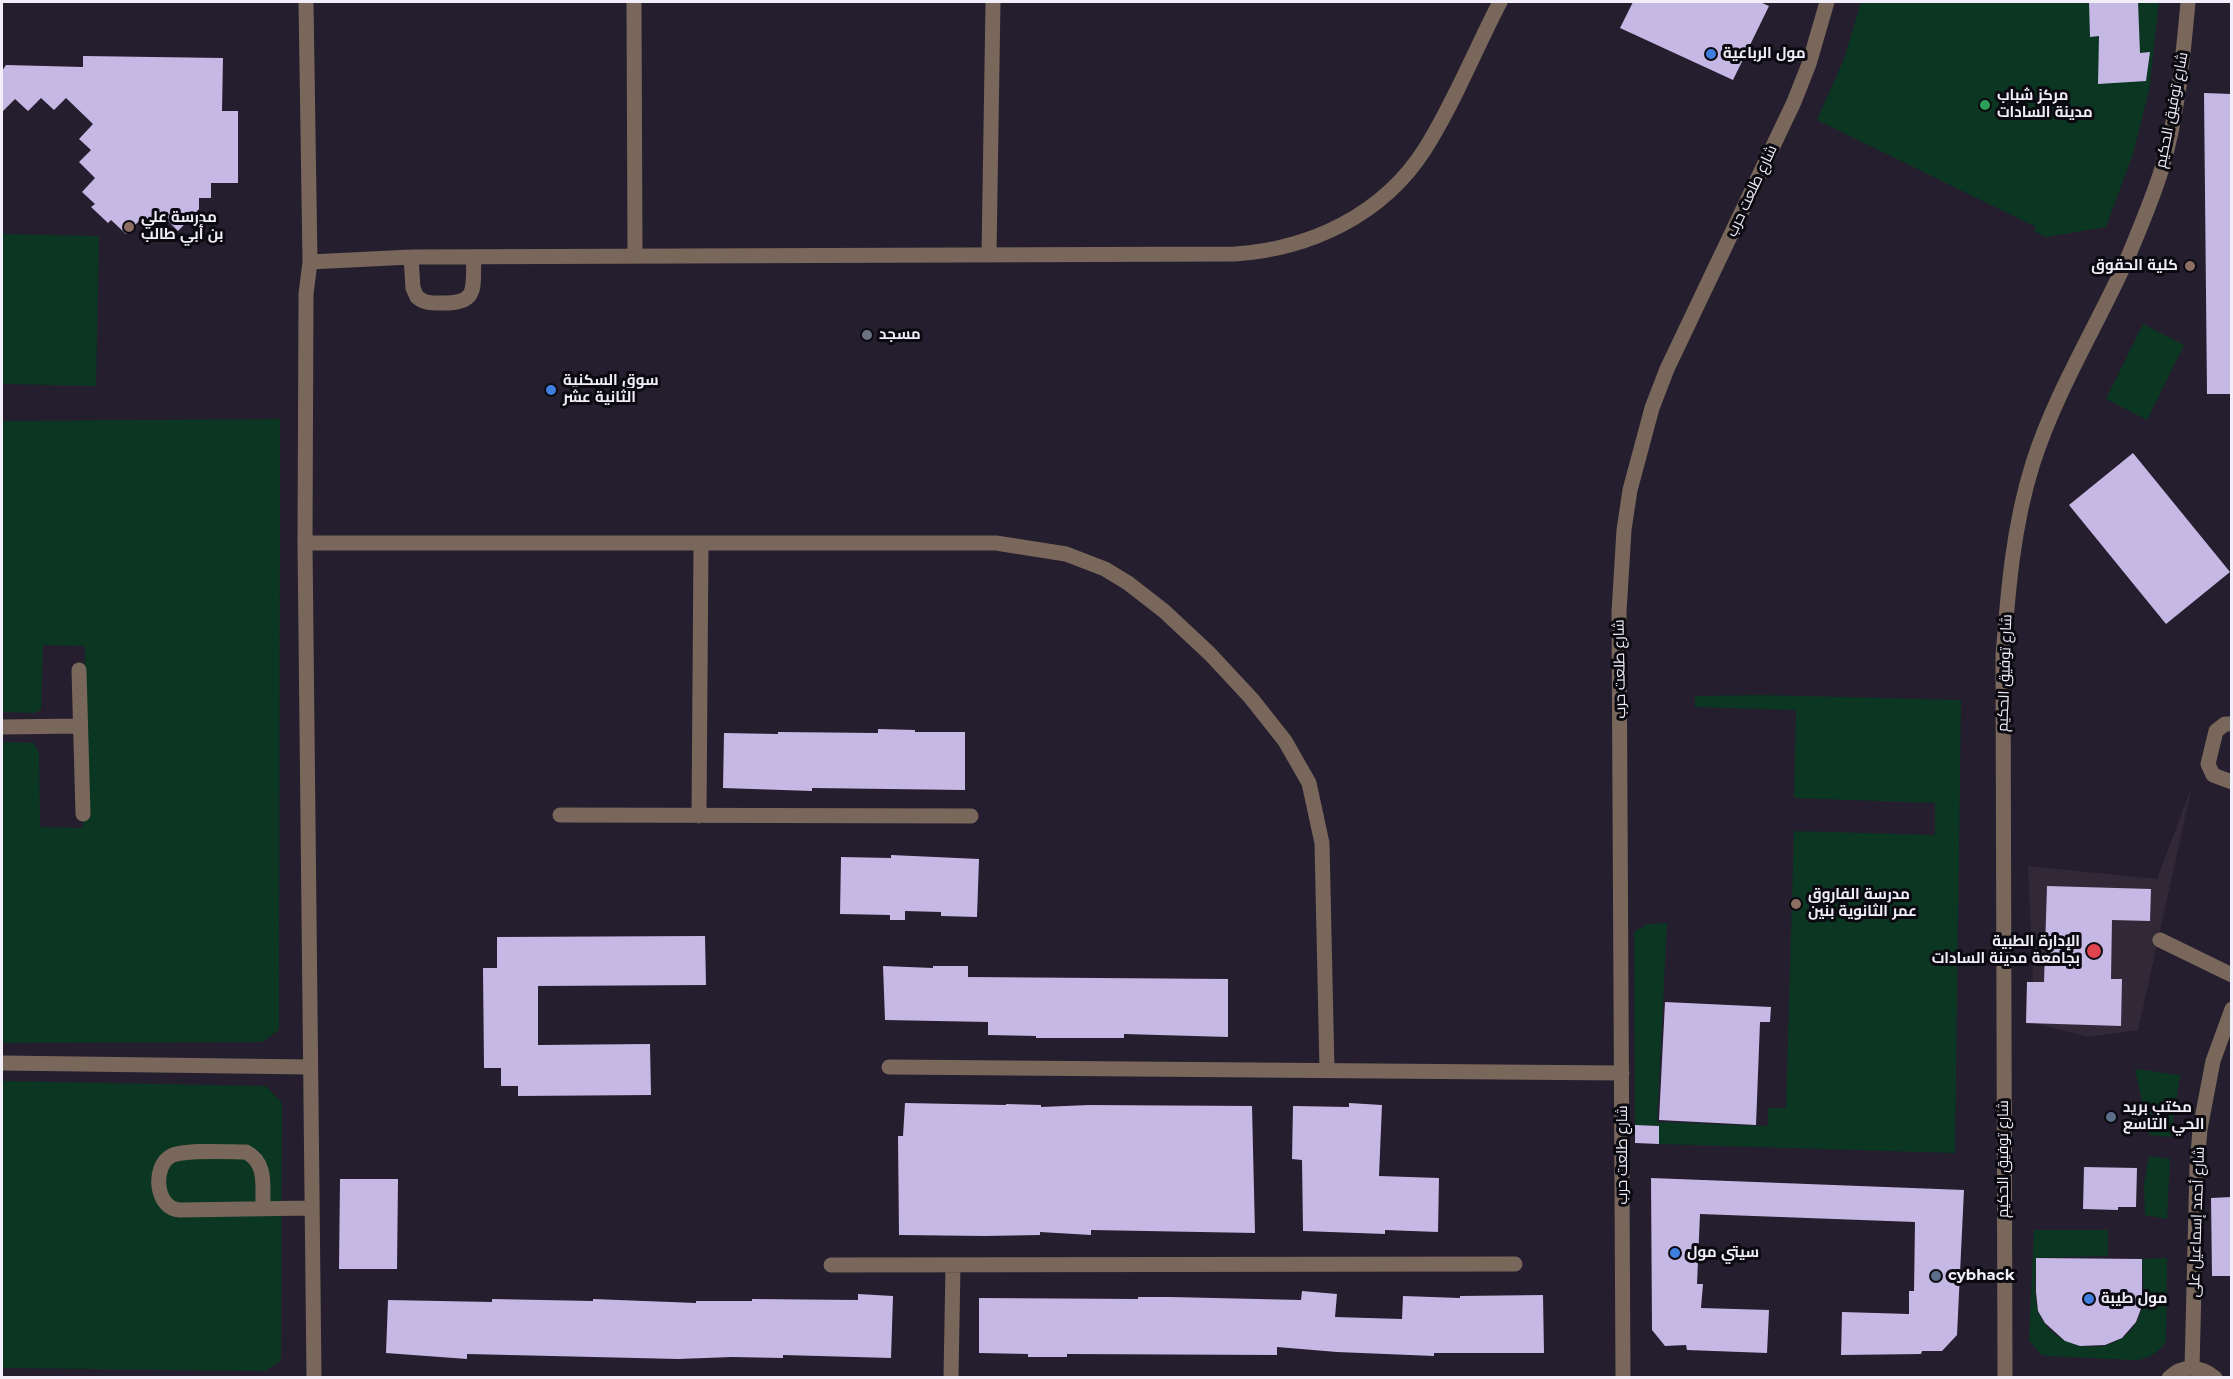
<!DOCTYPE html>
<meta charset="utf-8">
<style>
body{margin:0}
#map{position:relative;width:2233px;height:1379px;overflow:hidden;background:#241e2f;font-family:Montserrat,sans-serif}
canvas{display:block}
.frame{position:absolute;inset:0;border:3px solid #f1edf9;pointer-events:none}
</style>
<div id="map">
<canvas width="2233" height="1379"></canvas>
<div class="frame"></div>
</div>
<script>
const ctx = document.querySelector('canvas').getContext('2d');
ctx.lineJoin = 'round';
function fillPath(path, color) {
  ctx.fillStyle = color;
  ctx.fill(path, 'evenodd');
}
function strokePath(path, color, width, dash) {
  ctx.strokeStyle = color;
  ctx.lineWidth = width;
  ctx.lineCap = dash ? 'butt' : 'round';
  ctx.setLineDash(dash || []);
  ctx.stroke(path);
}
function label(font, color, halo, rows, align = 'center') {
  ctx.font = font + ' Montserrat,Cairo,sans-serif';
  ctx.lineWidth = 6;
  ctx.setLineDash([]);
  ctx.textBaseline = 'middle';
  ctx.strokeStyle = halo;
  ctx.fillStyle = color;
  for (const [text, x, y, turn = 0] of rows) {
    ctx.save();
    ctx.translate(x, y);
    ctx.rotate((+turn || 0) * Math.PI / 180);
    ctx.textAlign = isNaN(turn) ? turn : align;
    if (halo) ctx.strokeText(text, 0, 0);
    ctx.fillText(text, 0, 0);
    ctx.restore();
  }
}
fillPath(new Path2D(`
 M2192,786l-54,244 -50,7 -53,-14 -7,-157 129,13z`), '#322938');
fillPath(new Path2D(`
 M1861,2h298l-10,89 -16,63 -27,73 -60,10 -12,-6 2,-4 -219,-107 27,-61z
 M2,234l97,2 -3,150 -94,-2z
 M2143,324l41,21 -37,75 -41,-21z
 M280,419l-1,611 -17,12 -260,1v-301l32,1 5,10 1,74 43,1 2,-182 -42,-1 -2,65 -7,3 -32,-1v-291z
 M1762,695l199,5 -6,453 -296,-9v-18l-24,-1 -1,-193 14,-8 19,-1 -10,199 111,4v-18h18l8,-277 141,4v-32l-141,-5 2,-88 -101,-3v-11z
 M2135,1069l45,6 -9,62 -22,-2z
 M2,1081l264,5 16,17 -1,258 -16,10 -263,-3z
 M2149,1156l21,3 -3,60 -22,-4 -1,-31z
 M2034,1230h74v26l-72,2c0,17 -3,39 3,55 18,42 85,47 101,1 6,-16 2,-38 2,-55l25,-1 -1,83c-7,12 -18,18 -31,19l-88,-4 -7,-2 -11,-14z`), '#0b3622');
fillPath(new Path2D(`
 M1633,2h127l9,4 -36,74 -113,-52z
 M2089,2h49l2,51 10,-1 -4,29 -48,3 1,-48 -9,1z
 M83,56l140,2 -1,53h16v72h-27v15h-12v11l-21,22 -12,-12 -13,13 -13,-12 -14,14 -15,-14 -3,3 -17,-16 4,-3 -13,-12 13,-14 -16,-16 12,-12 -12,-11 14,-15 -27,-26 -12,12 -13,-12 -13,13 -13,-12 -13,13v-41l4,-6 77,2z
 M2204,93l28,1v300h-25z
 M2133,453l97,119 -64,52 -97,-119z
 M878,729l37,1v2h50v58l-153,-2v3l-89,-3 1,-55 54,1v-2l100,1z
 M891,855l88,4 -2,58 -36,-1v-4l-36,-1v9h-15v-5l-50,-1 1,-57 50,1z
 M2047,886l104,3 -1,32 -38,-1 -1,59h11l-1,47 -95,-3 1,-41h17z
 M705,936l1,49 -168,1v59l112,-1 1,51 -133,1v-10h-17v-18h-17l-1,-100h14v-31z
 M883,966l50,2v-2h35v11l260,2v58l-104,-3v4h-88v-2l-48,-1v-13l-103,-2z
 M1665,1002l106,5 -1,15h-10l-4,103 -97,-5z
 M905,1103l101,2v-1l35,1v2l48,-2 163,1 3,127 -164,-3v5l-51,-3v3l-56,1 -85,-1 -1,-99h5z
 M1349,1103l33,2 -3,71 60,2 -1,54 -53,-2v4l-82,-3 -1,-71 -10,-1 1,-53 56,1z
 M1635,1125l24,1v18l-24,-1z
 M2084,1167l53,1 -1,39h-18v3l-35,-1z
 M1651,1178l313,12 -7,145 -15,16h-20l-1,3 -80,1 1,-43 67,2v-23h5l1,-69 -215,-8 -3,70h6l-2,24 68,2 -2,43 -80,-3 -1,-5 -21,1 -13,-16z
 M340,1179h58l-1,90h-58z
 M2232,1197v79h-20l-1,-78z
 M2036,1258l106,1v47l-6,16 -14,16 -17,7 -25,1 -15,-5 -20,-18 -7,-12 -2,-19z
 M1302,1291l35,3 -2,23 67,2 1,-23 57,2v-2l83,-1 1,58h-110v3l-97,-4 -60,-5v8l-210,-1v3h-39v-3l-49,-1v-55l159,1v-2h33l130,3z
 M858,1294l35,2 -2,62 -108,-3v3l-51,-1 -54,2 -211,-5v5l-81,-6 2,-53 104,2v-3l101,2v-2l103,4v-2h56v-2l106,1z`), '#c6b8e4');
strokePath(new Path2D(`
 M306,2l4,260
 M634,2l1,254
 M989,255l4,-253
 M411,257l2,31 4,9c8,7 17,6 27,6 36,0 28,-17 30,-46
 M305,543h691l70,11 39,15 23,14 36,28 46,43 41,44 34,43 24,42 13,60 5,227
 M79,670l4,144
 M2231,724h-6l-9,7 -8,33 5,11 19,7
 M2,727l78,-1
 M560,815l411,1
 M699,816l2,-273
 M2160,940l72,35
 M2,1063l308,4
 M889,1067l733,6
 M263,1208c-1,-20 5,-45 -17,-56 -16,0 -62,-3 -75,4 -19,10 -16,53 9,54l132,-2
 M831,1265l684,-1
 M2192,1368l5,-201 3,-38 13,-68 19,-52
 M314,1378l-9,-835 1,-249 4,-32 101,-5 824,-3c75,-5 148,-39 190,-105 29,-46 50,-99 75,-147
 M951,1378l2,-113
 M1623,1378l-4,-766 5,-82 6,-40 22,-82 15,-39 127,-267 15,-38 18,-62
 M2005,1378l-2,-722c5,-65 10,-130 30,-193 23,-72 64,-137 95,-206 12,-29 25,-59 34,-89 16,-54 21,-111 26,-166
 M2169,1378c14,-14 32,-12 46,0`), '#78675a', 15);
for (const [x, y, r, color] of [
 [1711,54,6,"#3f7fe0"],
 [1985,105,6,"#2e9e5b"],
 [129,227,6,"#8d6e63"],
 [2190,266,6,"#8d6e63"],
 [867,335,6,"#6b7280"],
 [551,390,6,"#3f7fe0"],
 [1796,904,6,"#8d6e63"],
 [2094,951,8,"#e0444e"],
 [2111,1117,6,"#5c6f8a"],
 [1675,1253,6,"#3f7fe0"],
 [1936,1276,6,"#5c6f8a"],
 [2089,1299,6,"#3f7fe0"]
]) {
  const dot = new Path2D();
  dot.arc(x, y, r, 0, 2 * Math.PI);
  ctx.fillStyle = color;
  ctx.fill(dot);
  strokePath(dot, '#0c0a11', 2);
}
label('bold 15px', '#f1edf9', '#0c0a11', [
 ["مول الرباعية",1723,54],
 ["مركز شباب",1997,96],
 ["مدينة السادات",1997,113],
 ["مدرسة علي",141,218],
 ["بن أبي طالب",141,235],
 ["كلية الحقوق",2178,266,"right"],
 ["مسجد",879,335],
 ["سوق السكنية",563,381],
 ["الثانية عشر",563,398],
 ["مدرسة الفاروق",1808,895],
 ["عمر الثانوية بنين",1808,912],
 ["الإدارة الطبية",2080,942,"right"],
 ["بجامعة مدينة السادات",2080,959,"right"],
 ["مكتب بريد",2123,1108],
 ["الحي التاسع",2123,1125],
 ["سيتي مول",1687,1253],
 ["cybhack",1948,1276],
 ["مول طيبة",2101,1299]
], 'left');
label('15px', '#f1edf9', '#0c0a11', [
 ["شارع توفيق الحكيم",2172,110,-79],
 ["شارع طلعت حرب",1752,191,-65],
 ["شارع طلعت حرب",1620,669,-91],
 ["شارع توفيق الحكيم",2005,673,-88],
 ["شارع طلعت حرب",1623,1155,-90],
 ["شارع توفيق الحكيم",2004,1159,-90],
 ["شارع أحمد إسماعيل على",2197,1222,-88]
]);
</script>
